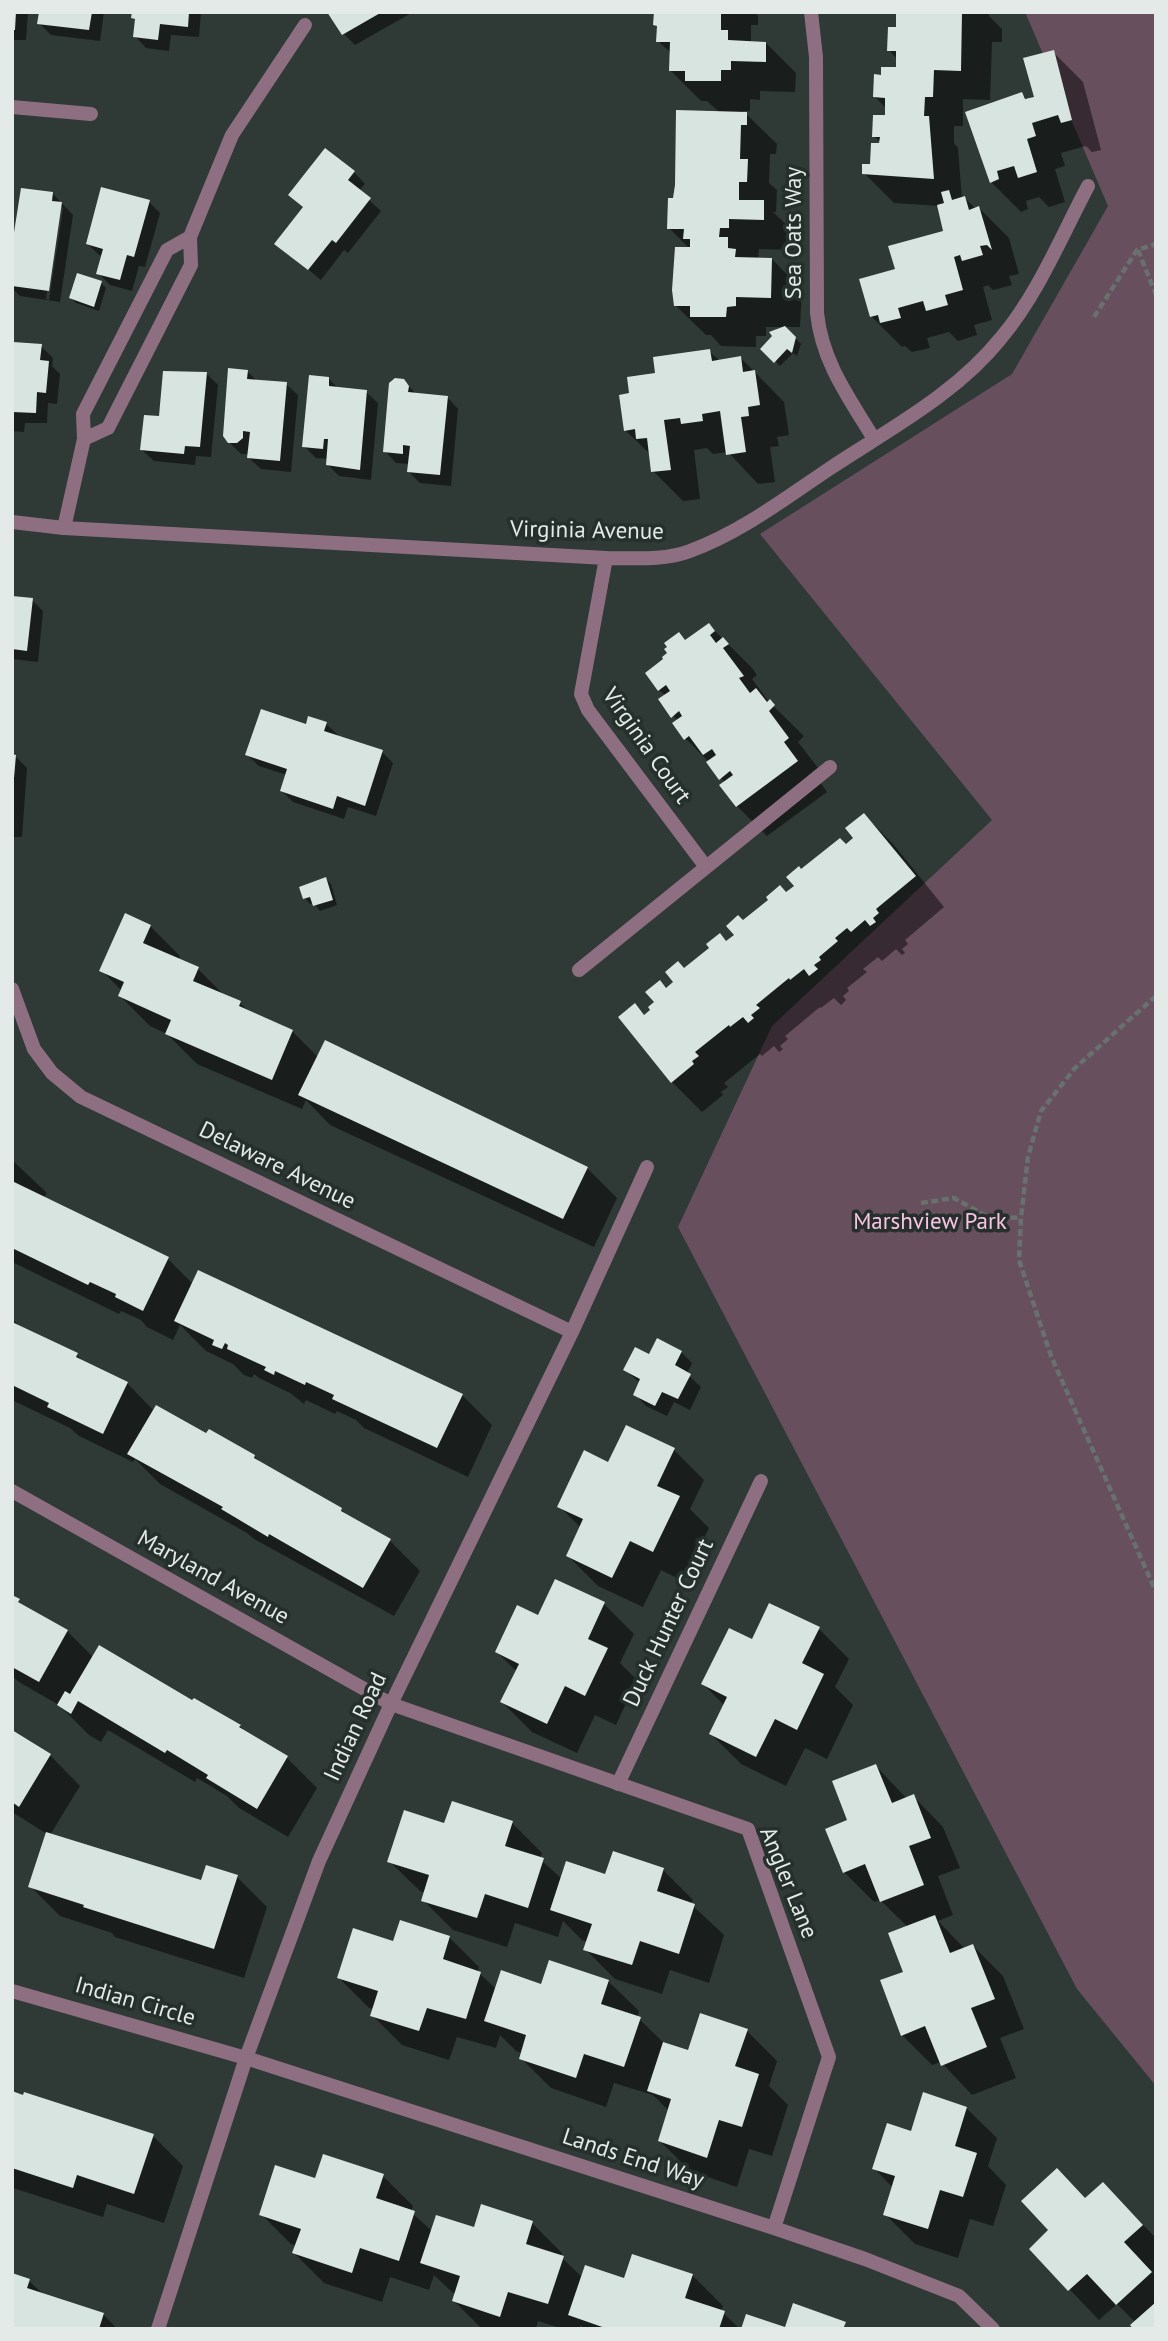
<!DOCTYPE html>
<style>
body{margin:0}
#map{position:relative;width:1168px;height:2341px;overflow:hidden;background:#2f3935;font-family:"PT Sans",sans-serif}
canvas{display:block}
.frame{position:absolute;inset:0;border:14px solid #e3eae7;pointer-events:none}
</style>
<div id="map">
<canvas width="1168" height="2341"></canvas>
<div class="frame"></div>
</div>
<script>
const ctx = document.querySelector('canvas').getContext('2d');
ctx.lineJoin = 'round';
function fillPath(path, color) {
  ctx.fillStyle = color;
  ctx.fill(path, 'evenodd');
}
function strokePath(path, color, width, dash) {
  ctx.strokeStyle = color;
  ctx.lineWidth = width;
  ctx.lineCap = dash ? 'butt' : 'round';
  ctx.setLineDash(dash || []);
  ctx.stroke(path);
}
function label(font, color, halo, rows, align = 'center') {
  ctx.font = font + ' "PT Sans",sans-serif';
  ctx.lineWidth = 7;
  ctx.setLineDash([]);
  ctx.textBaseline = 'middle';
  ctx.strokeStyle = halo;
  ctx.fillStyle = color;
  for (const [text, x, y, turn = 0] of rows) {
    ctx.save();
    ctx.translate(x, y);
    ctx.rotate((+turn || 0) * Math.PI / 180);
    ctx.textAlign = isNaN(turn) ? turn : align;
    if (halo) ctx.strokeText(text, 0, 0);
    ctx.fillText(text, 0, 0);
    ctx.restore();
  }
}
fillPath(new Path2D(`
 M1025,12h131v2074l-79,-97 -399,-762 94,-201 220,-206 -232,-286 252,-160 96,-168z`), '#674f5e');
fillPath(new Path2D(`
 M12,12h16l-2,28h-14z
 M41,12h63l-4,29 -49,-6 -12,-12z
 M134,12h67l-2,25 -28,-2 -2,16 -23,-3 -11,-12 1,-15 -3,-3z
 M330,12h83l-58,33 -12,-12z
 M656,12h99l3,4v9h-7v18h15l30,30 -1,19 -35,-1v9l-10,-1v12h-7l34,33 -1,10h-6l-1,29 8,7 -1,22h-3l21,20v18l-35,-1 -1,10h14l30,31 -2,37h-34v9h-10v11l-35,-1 -10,-11h-5l-31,-30 15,-56 -21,-21 6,-28 45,-87 -13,-12h-6l-30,-30 1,-17 -14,-13 1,-13 -4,-3z
 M898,12h91v4l13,13v13h-10l-2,58 -27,-1v27h-9v17l4,5 4,51 3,-1 11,11 3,-1 30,30 10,36 -10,2 3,9 -19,5 -5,-5 -5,2 9,33 -18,5 3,10 -19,6 -9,-9 -22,6 3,10 -18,4 -7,-6 -3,1 -31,-31 26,-45 49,-39 -7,-26 -45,-3 -30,-30 8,-8 11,-20 -9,-9 13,-19v-8l-12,-12 8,-20 15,-8v-9l-9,-10 9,-21z
 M1053,52l30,30 18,68 -9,2 -6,-6 -25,7 4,13 -10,3 10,33 -16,5 -10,-10 -13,4 2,8 -7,3 -30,-30 31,-88 6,6 9,-2z
 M354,172l11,12 -6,7 22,20 -33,42 -4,-3 -23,30 -44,-36 27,-36 -14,-13z
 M53,194l20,21 -13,87 -40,-6 -8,-8v-30zM60,205l3,3 -14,92 -3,-1z
 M149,202l11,11 -15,54 -6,-1 -7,25 -22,-6 -12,-12 5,-17 -4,-1 -11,-11z
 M101,283l5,5 -7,23 -23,-8 -5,-5z
 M785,328l16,16 -4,12 -4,-3 -13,13 -17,-17z
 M41,346l12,12 -1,8 8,8 -3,30 -9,-1 -1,20h-22l-1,9 -12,-1v-77z
 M709,351l11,10 21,-3 43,44 5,33 -12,2 2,9 -9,1 5,35 -17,2 -30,-32 -15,2 -6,-6 -13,2 6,49 -17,2 -30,-30 -2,-16 -26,-25 6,-35 26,-20z
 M247,371l11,11 28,2 12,11 -7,77 -30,-3 -12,-11v-4h-8l-12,-12z
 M206,373l12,12 -7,72 -15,-1 -1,9 -41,-4 -12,-11 18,-32z
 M328,378l11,11 27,3 12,11 -7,77 -32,-4 -11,-11v-6l-12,-1 -12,-12z
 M403,380l14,15 30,2 11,12 -7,77 -31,-3 -11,-11 1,-8 -14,-1 -11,-12z
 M12,597l20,3 11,11 -5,51 -26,-3z
 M709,625l44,44 4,6 -5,4 17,23 35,34 -6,6 20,26 -5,4 14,20 -60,44 -30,-30 -15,-20 3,-3 -16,-21 -23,-23 -8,-18 -17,-21 5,-4 -7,-6 27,-49z
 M326,724l12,11 -1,2 45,15 11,11 -17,53 -28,-9 -4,12 -51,-17 -11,-11 5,-16 -28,-9 -12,-11z
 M12,756h3l12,12 -5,69h-10z
 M864,815l30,30 50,62 -39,33 3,4 -6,5 3,4 -3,2 -6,-6 -14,12 -4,-4 -15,12 4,3 -20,16 2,3 -6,5 3,4 -5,5 -7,-7 -13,10 -1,-1 -35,29 3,3 -8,7 3,3 -4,3 -5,-6 -12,10 -2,-2 -36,29 4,4 -7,5 2,3 -21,17 -30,-30 -27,-66 39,-46 27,-22 9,-13 7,7 9,-7 7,-13 53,-36 5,-15 55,-32z
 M326,879l5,5 6,21 -17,6 -6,-8 -4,1 -5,-6z
 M150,926l30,30 -2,4 20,9 28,28 14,6 9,9 43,19 26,26 269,111 30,30 -23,49 -264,-122 -24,-25 -4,9 -105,-45 -30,-30 -17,-8 -30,-30 2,-5 -20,-20z
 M12,1160l35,33 -3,5 124,61 25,25 269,111 30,30 -24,52 -104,-49 -8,-8 -19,-9 -2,3 -29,-14 -2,4 -14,-11 -31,-15 -5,-4 -2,4 -8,-3 -11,-11 -27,-13 -26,-26 -7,15 -26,-13 -6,-7 -20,-9 -2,3 -107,-52z
 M12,1319l9,9 56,27 9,9 41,19 27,28 100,45 8,8 79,45 10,10 39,22 30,30 -26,45 -140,-77 -7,-6 -87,-49 -25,-25 -2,3 -54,-26 -9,-8 -58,-28z
 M681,1352l11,11 -5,11 14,13 -11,23 -16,-8 -7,14 -21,-10 -11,-12 5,-11 -15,-13 25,-14z
 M674,1450l30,30 -14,29 19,19 -26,53 -22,-11 -18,37 -45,-21 -30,-30 13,-28 -22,-22 50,-42z
 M12,1597l14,11 41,23 27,27 146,68 9,9 38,23 30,30 -29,49 -49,-29 -12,-12 -30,-18 -2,4 -87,-52 -7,12 -12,-7 -30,-30 -40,-23 -7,-6z
 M604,1604l30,30 -14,29 17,17 -21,45 -21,-10 -18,38 -45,-21 -30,-30 15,-30 -20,-20 42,-35z
 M819,1629l30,30 -14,28 18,18 -26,54 -22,-11 -19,38 -45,-22 -30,-30 14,-28 -22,-22 50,-43z
 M12,1732l38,23 30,31 -30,49 152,47 35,-5 30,30 -23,71 -129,-41 -3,-4 -52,-17 -30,-30 17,-52 -35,-22z
 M876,1766l31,33 6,-3 30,31 17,41 -22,8 15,39 -15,6 27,28 8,-3 30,30 21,53 -24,9 16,40 -44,17 -31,-33 -9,3 -30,-30 6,-108 -28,-27 -6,2 -30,-30 5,-51z
 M512,1823l30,30 -2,6 22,20 101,-9 30,30 -2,4 33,31 -15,48 -39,-13 -8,24 -47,-15 -30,-30 3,-7 -6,-2 -19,-19 -5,16 -43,-14 -8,24 -54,-17 -30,-30 2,-7 -5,-2 -31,-30 57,-36z
 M449,1937l30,30 -1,5 18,17 112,-8 31,30 -2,6 29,28 23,7 58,-21 30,30 -8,25 19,19 -16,51 -23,-7 -12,38 -47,-16 -30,-30 9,-30 -16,-16 -39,-12 -8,24 -55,-19 -30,-30 1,-5 -6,-2 -16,-16 -4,13 -39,-11 -8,23 -47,-15 -30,-30 2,-6 -5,-1 -30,-30 55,-35z
 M12,2093l141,43 30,30 -19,57 -57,-19 -4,13 -90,-29 -1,3z
 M966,2108l31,30 -9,28 18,19 -13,41 -23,-7 -12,39 -43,-14 -30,-30 8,-26 -19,-20 38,-35z
 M383,2176l30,30 -2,6 21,19 43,-2 57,-6 30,30 -1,4 22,21 42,2 9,-24 59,20 30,30 -2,5 19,18h-156l-3,-4 -2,4h-16l-25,-8 -2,8h-54l-28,-28 2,-7 -4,-2 -18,-17 -5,15 -39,-13 -8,25 -58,-19 -30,-30 2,-7 -5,-2 -30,-30 55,-33z
 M1103,2184l53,54v33l-3,2 3,3v53l-21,-7 -18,-18 -18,16 -68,-71z
 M29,2281l15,14 59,19 14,15h-105z`), '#0007');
fillPath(new Path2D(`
 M12,12h4l-1,18h-3z
 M39,12h53l-3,18 -52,-6z
 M132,12h57l-1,15 -28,-3 -2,16 -25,-3 2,-18 -4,-1z
 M327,12h55l-40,23z
 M654,12h67v18h7v10l38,2v20l-35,-1v9h-10v11h-36v-10h-16l1,-29h-14l1,-16 -4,-1z
 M896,12h66l-1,59 -27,-1 -1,27h-8l-1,19h5l5,63 -72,-5v-10h8l1,-21h8l1,-6h-8l1,-22h12v-17l-12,-1 1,-23 7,1v-8h15v-16h-9l1,-24h8z
 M1054,50l18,70 -11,3 -3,-8 -26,8 4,13 -9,3 10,33 -19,6 -4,-12 -17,5 2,8 -9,4 -25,-71 57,-20 3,7 9,-2 -11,-39z
 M676,110l71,2v13h-6l-1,34h8l-1,23h-8v18h25v20l-35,-1v9h-9l-1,9h9v11l8,1 -1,8 37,1 -1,40 -35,-1v9l-9,1 -1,10h-36v-11h-16l-2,-16 3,-43h15v-8h-7l1,-10h-17l1,-31h5l2,-13z
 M325,148l30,23 -7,9 23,18 -35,45 -4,-3 -24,30 -34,-26 29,-37 -15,-12z
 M101,187l49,13 -16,57 -7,-2 -7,25 -24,-6 7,-25 -17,-5z
 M21,188l32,4 -1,9 10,1 -13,89 -37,-5v-41z
 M949,190l3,10 13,-4 4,14 10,-4 13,44 -5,-5 -7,1 3,9 -21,6 -2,-6 -6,2 9,33 -18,5 3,10 -22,6 -3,-10 -25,7 3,10 -21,5 -2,-8 -8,2 -11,-38 36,-10 -7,-23 55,-15 -6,-26 7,-2 -3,-11z
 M77,273l25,8 -8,26 -25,-9z
 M785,326l11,11 -4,16 -5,-4 -13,14 -14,-14 12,-13 -3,-4z
 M13,342l29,2 -2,16 9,1 -3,32 -9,-1 -1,21 -24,-1z
 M710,349l2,12 29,-5 2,16 12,-2 5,35 -12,2 1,9 -8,1 5,35 -20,3 -6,-44 -18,3 1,7 -22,3 -1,-6 -16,2 7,50 -20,2 -4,-34 -11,1 -1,-10 -11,2 -5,-36 10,-2 -2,-16 28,-4 -2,-16z
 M228,368l20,2 -1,9 40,3 -7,79 -33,-3 3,-26 -7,-1v7l-6,5h-9l-5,-7z
 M163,371l44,1 -7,75 -15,-1 -1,8 -44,-4 4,-35 15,1z
 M309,375l20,2v9l38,4 -7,80 -34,-5 2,-26h-4l-1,10 -21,-2z
 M395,378l9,1 5,7 -1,6 40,4 -8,79 -33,-3 3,-26 -7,-1v9l-20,-2 6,-69z
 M12,596l21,2 -6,53 -15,-2z
 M709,623l6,8 -5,4 6,8 7,-6 6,7 -6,4 21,28 -5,2 11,15 6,-5 11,14 3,-3 5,6 -6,6 20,27 -5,4 14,19 -62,46 -17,-22 14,-10 -3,-4 -11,9 -13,-18 10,-7 -4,-6 -9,6 -14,-19 -5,4 -12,-17 10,-7 -3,-5 -8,7 -13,-19 12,-8 -4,-6 -8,6 -13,-18 18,-14 -1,-2 5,-4 -3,-4 3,-2 -3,-4 15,-11 6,8z
 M261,709l45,15 2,-8 19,6 -3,9 59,19 -18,56 -28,-10 -4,13 -53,-18 7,-22 -42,-14z
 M12,754l4,1 -2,23h-2z
 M864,813l52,63 -40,33 3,4 -6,5 3,4 -6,4 -5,-6 -14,12 -4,-4 -12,10 3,3 -19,16 2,3 -7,5 4,4 -9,7 -5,-7 -14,11 -1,-2 -33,27 4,3 -9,7 3,3 -6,5 -5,-6 -13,10 -1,-2 -34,27 4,4 -7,5 2,3 -23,19 -53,-66 17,-14 9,12 6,-5 -2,-3 6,-5 -9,-10 15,-12 6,8 7,-6 -8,-10 13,-11 6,7 25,-20 -3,-4 14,-11 6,8 8,-6 -8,-9 12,-11 5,5 25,-20 -2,-3 14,-12 6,7 8,-6 -8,-9 13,-11 2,3 39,-31 6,6 7,-6 -8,-10z
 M326,877l7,23 -20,6 -3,-9 -7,2 -4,-12z
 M125,913l26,12 -8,18 56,24 -6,14 48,20 -2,5 54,24 -21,50 -107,-46 6,-14 -53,-24 6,-14 -25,-11z
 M325,1040l263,127 -25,52 -265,-124z
 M12,1181l157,76 -26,54 -28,-14 1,-3 -26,-12 -2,3 -76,-37z
 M198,1270l265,124 -26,54 -105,-49 2,-4 -28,-13 -1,3 -30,-14 -1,4 -10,-5 2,-3 -39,-18 1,-4 -3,-2 -3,6 -10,-4 2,-5 -40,-19z
 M12,1322l66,31 -2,4 52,25 -25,52 -56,-27 2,-4 -37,-18z
 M657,1338l25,13 -7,14 16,9 -13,25 -16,-7 -7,14 -22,-11 7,-16 -17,-9 12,-23 14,7z
 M156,1405l50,28 3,-4 46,26 -1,3 88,50 -1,3 50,28 -28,49 -94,-54 -1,3 -47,-28 2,-2 -96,-53z
 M626,1425l49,23 -18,38 23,10 -27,56 -23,-11 -18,37 -46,-22 17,-37 -26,-12 27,-57 24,12z
 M555,1579l50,23 -17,37 20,9 -23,48 -20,-10 -18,38 -47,-22 19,-38 -24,-12 22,-47 21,10z
 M12,1595l8,4 -2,3 50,28 -29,52 -27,-15z
 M769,1603l51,24 -18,36 22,11 -27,56 -22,-11 -19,38 -47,-23 18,-37 -26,-13 28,-56 23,11z
 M99,1645l93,55 2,-2 47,27 -2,2 49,29 -31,53 -51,-31 2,-3 -41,-25 -2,3 -87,-52 -7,13 -14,-9 8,-14 5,3z
 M12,1730l39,24 -32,53 -7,-5z
 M876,1764l16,39 22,-9 17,44 -22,8 15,39 -44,17 -15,-38 -22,9 -18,-44 22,-9 -15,-39z
 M452,1801l61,20 -8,25 39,12 -16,50 -43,-14 -8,24 -56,-17 8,-26 -42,-13 17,-52 40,13z
 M46,1832l155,48 5,-15 32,10 -24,74 -131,-42 1,-2 -56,-18z
 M613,1851l51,17 -7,23 38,13 -16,50 -39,-13 -8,24 -49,-15 9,-26 -42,-14 16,-49 39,13z
 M935,1915l15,38 23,-9 22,55 -24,9 16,39 -46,19 -16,-40 -24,10 -21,-56 23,-8 -15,-39z
 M400,1920l50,16 -7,23 38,13 -15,47 -39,-11 -8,23 -49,-15 8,-25 -41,-13 16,-50 40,13z
 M549,1960l60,20 -8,24 40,13 -17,50 -40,-13 -8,24 -57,-19 7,-24 -42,-14 17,-51 40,14z
 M700,2013l48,16 -13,37 24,8 -17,53 -23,-7 -12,38 -49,-17 13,-42 -24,-8 16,-49 25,8z
 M12,2091l11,4 1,-3 130,42 -20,60 -57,-19 -4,13 -61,-20z
 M923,2092l44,15 -12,39 22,7 -14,44 -23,-7 -12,39 -45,-14 12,-39 -23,-7 15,-46 24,8z
 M323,2154l61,20 -8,24 39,13 -16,50 -39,-13 -8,25 -60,-20 9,-24 -42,-14 16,-50 40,13z
 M1057,2168l28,30 18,-16 40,43 -19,17 28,30 -36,33 -29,-31 -19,17 -39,-42 19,-19 -27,-29z
 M481,2204l52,17 -7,23 38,12 -16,48 -40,-12 -8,25 -48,-16 8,-25 -40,-13 16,-48 38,12z
 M632,2254l61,20 -8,24 40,13 -6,18h-111l-40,-14 17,-50 39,13z
 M12,2273l18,6 -3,9 77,25 -5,16h-87z
 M1156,2302v27h-23l-3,-4z
 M793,2303l53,19 -3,7h-102l5,-15 39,13z`), '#d7e4df');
strokePath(new Path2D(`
 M1138,250l18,45
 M1094,317l43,-67 19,-6
 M1156,996l-81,72 -34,43 -13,46 -7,61 -2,42 32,96 105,236
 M921,1203l33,-5 32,18 35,2`), '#68716e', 4.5, [7, 3.5]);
strokePath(new Path2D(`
 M84,439l24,-11 83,-163 -1,-28 42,-102 73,-110
 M64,528l20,-89 -1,-25 84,-164 23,-13`), '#8e6f82', 14);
strokePath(new Path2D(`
 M811,12l5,45 1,256c5,49 32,85 57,126
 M12,107l79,7
 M12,522l52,6 542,30c27,0 58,3 84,-7 52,-19 97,-54 142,-84 59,-39 124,-73 169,-129 37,-44 60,-101 87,-152
 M606,558l-25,136 7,16 118,157
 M579,970l251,-203
 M12,989l22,60 18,24 29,24 491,235
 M12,1491l379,213 357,125 81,228 -55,171
 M618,1784l143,-303
 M12,1991l234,67 528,170 91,31 94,37 34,33
 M158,2329l88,-271 73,-197 72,-157 181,-372 75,-165`), '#8e6f82', 14);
label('23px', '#e3eae7', '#252f2b', [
 ["Sea Oats Way",794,233,-90],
 ["Virginia Avenue",587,531,1],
 ["Virginia Court",646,746,55],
 ["Delaware Avenue",277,1166,26],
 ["Maryland Avenue",213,1578,29],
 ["Duck Hunter Court",669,1623,-65],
 ["Indian Road",356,1727,-65],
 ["Angler Lane",788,1883,68],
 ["Indian Circle",135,2002,16],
 ["Lands End Way",633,2159,18]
]);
label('23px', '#fac3e4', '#252f2b', [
 ["Marshview Park",930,1222]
]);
</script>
